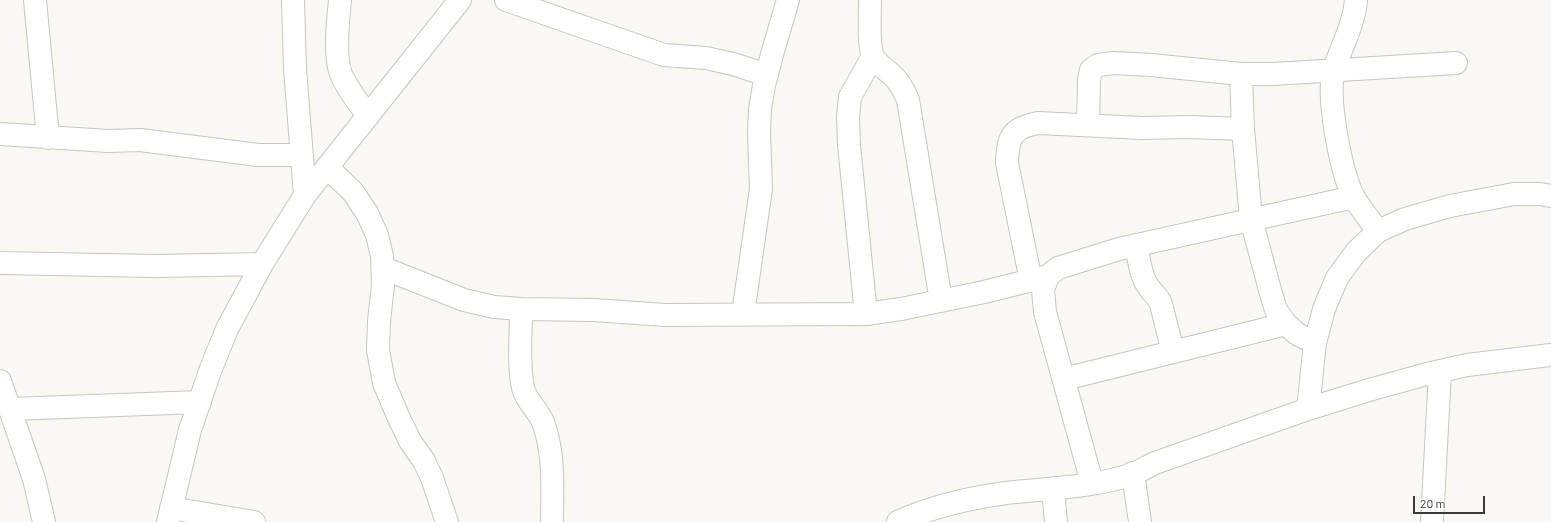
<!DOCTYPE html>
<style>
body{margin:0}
#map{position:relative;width:1551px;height:522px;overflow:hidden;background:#f9f8f4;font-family:Barlow,sans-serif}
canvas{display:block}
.scale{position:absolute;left:1413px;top:496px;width:72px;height:18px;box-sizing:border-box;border:2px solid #3a3938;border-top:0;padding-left:5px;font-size:12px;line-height:14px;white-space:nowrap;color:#3a3938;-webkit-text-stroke:3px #fff;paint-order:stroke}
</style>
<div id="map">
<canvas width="1551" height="522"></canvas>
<div class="scale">20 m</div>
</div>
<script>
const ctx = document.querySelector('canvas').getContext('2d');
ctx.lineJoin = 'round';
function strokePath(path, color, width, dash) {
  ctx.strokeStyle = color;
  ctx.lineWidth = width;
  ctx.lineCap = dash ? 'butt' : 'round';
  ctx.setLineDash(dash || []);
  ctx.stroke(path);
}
const minor = new Path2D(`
 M35,0l13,138
 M293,0l2,69 10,126
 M340,0c-2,19 -6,57 1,74 6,15 18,29 27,42
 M506,0l158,55 42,3 27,6 34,11
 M870,0c0,13 -2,46 3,56 4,8 12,13 18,18 8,7 13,16 17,26l33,201
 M1356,0c-2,25 -15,47 -22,70 -8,26 7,101 19,126 7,12 17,24 25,35
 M1241,74l2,55 8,90 19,71 6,20 10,14 11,10 18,9
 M1088,125l1,-45 2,-10 7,-5 16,-2 37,2 90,9h32l183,-11
 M0,134l108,7 32,-1 118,15h44
 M327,167l26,25 14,21 10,22 5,21 1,29 -4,36 -1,29 6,33 14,33 12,25 14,20 8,17 15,44
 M1136,245c3,13 4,30 12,41 4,7 10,10 13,18l12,48
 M0,263l155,3 107,-2
 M383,268l81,32 30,7 27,2 73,1 71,5 201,-1 35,-5 83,-17 64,-16
 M1031,281l-24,-118c1,-26 4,-35 31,-40l104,5 47,-1 54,2
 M521,309c0,26 -3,54 2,79 3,13 15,22 20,34 12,33 9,66 9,100
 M743,314l18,-125 -2,-57 1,-23 4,-24 9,-34 15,-51
 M866,314l-17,-169 -1,-28 2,-20 23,-41
 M1064,379l222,-55
 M0,381l34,98 10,43
 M11,409l189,-7
 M1308,409l7,-66 9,-34 13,-31 19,-26 22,-21 27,-12 45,-13 64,-12h26l11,2
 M1133,473l7,49
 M1092,483l-47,-171 -2,-22 5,-14 10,-8 61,-19 235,-52
 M1053,489l3,33
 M171,508l83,14
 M168,522l22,-92 20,-59 17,-42 35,-65 43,-69 155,-195
 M898,522c35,-16 70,-24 108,-29 42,-5 86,-5 127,-19 7,-3 14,-7 22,-11l153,-54 61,-19 58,-16 40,-9 84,-10
 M1432,522l8,-151`);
strokePath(minor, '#c6c5c2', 24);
strokePath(minor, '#fff', 22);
</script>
